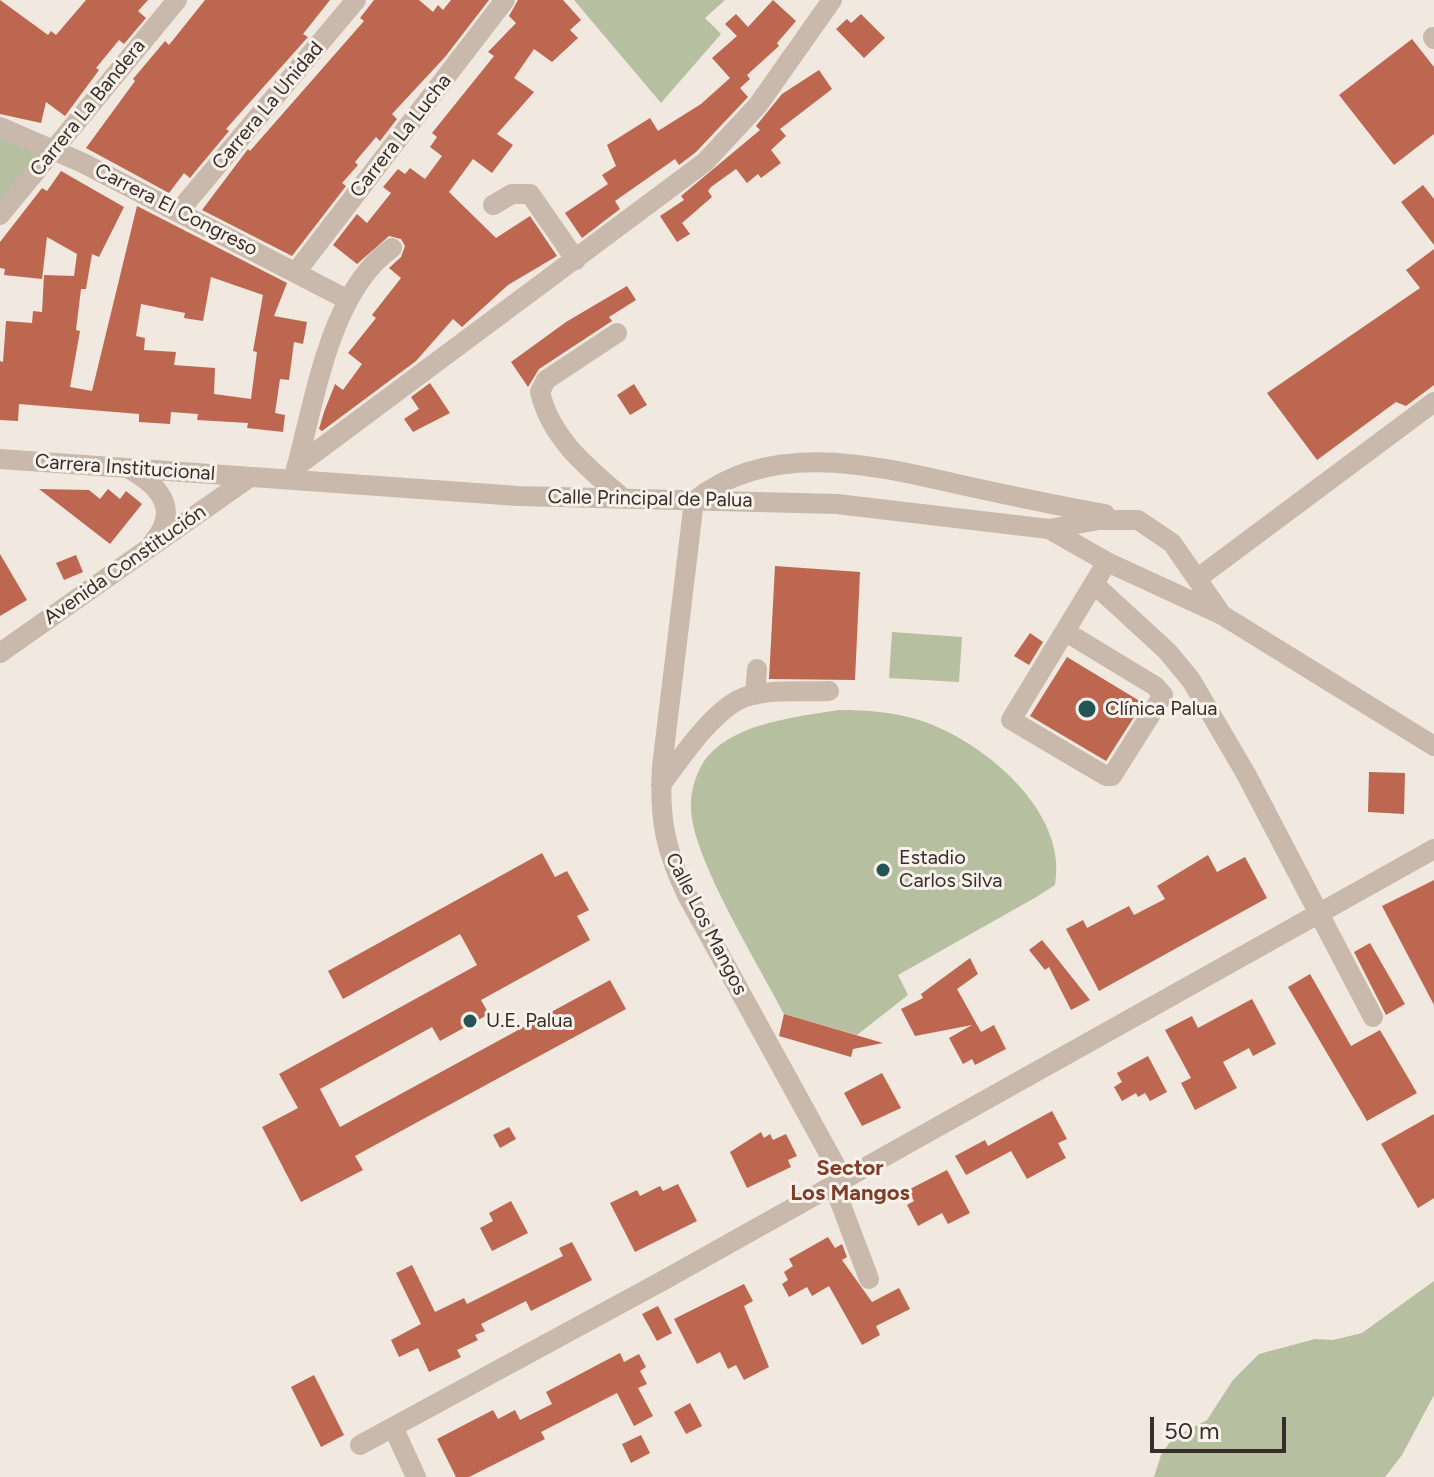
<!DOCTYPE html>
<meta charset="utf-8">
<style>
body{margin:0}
#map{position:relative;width:1434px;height:1477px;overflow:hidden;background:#f1e8df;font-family:Figtree,sans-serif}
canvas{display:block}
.scale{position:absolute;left:1150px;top:1417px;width:136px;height:36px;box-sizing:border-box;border:4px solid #372e2a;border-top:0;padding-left:10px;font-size:24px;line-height:28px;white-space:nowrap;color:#372e2a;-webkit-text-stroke:6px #f9f2eb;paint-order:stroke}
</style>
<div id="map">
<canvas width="1434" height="1477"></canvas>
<div class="scale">50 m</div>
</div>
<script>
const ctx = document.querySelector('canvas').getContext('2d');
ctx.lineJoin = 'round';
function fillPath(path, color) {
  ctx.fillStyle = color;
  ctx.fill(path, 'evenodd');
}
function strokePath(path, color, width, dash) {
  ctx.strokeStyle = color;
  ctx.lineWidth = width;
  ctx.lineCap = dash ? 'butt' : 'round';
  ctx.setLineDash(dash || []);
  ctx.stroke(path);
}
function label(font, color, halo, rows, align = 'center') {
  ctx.font = font + ' Figtree,sans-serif';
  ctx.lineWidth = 6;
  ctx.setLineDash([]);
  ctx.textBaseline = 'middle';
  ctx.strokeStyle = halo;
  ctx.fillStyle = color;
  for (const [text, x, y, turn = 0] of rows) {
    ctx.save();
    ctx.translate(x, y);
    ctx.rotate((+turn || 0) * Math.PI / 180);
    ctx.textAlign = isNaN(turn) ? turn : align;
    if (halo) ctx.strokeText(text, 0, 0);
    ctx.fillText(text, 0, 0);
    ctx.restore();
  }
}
fillPath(new Path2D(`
 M574,0h151l-20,18 16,16 -60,69z
 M0,127l54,22 -54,66z
 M892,632l70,5 -3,45 -70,-4z
 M839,710c27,0 54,2 80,10 63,20 150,91 136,165l-17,11 -140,79 10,20 -51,40 -73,-21c-24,-47 -93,-158 -93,-206 -1,-17 6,-39 17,-52 30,-34 89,-39 131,-46z
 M1434,1281v114l-32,60 -17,22h-231l7,-22 11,-16 35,-19 26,-40 26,-26 56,-15 18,1 29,-7z`), '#b6bfa0');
fillPath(new Path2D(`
 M0,0l48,35 3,-4 5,4 30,-35h62l-10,11 8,7 -22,26 -5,-4 -23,28 3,2 -34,46 -19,-14 -5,21 -41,-9z
 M205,0h125l-27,34 5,3 -82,92 3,2 -35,42 -4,5 -6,-5 -15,20 -83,-45 49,-67 -2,-2 32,-38 4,4z
 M374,0h45l14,12 5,-7 5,5 8,-10h38l-44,57 -53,57 5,5 -17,22 -4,-4 -21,25 3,3 -16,18 4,3 -54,70 -90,-46 46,-61 2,2 114,-130 -4,-3z
 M518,0h45l18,20 -11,10 8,8 -26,24 -18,-13 -20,29 20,14 -37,42 16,11 -21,28 -19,-14 -24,33 47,46 34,-22 27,40 -49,29 -46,42 -9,-8 -37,42 -94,70 -3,-2 5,-17 11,-28 8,6 19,-26 -14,-11 28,-35 -4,-3 29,-37 -12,-10 12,-11 4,-11 -4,-7 -12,-3 -32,28 -24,-19 24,-31 10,9 24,-30 -8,-6 15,-18 7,5 5,-6 15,11 17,-23 -12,-9 7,-10 -5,-4 62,-77 -6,-4 28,-29 -7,-7z
 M773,0l23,21 -19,22 2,3 -32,29 3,4 -10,9 8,9 -52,55 -17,13 -4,-6 -60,42 5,8 -38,29 -17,-25 43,-29 -6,-9 14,-9 -9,-21 43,-27 8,13 43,-27 29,-26 -18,-20 25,-22 -12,-12 11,-10 12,13z
 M861,14l24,24 -21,20 -28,-29 11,-10 4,4z
 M1412,39l22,28v67l-40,31 -55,-70z
 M819,70l13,19 -52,40 6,7 -15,14 10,13 -20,15 -3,-4 -11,9 -11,-14 -25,18 -3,4 4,6 -30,26 8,11 -13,8 -17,-26 24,-16 -3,-4 79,-66 -4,-4 26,-32z
 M61,171l63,36 -25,50 -7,-3 -6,35h-5l-5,41 4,1 -10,56 22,4 45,-185 150,77 -13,33 33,6 -4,22 -9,-2 -5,38 -9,-1 -5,34 10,2 -2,17 -36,-4 1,-5 -51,-3 1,-6 -27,-2 -1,12 -31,-2v-8l-120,-10 -1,17 -18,-1v-59l3,1 3,-41 26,2 1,-12 9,1 2,-37 30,1 3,-22 -30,-17 -5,42 -38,-4 1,-6 -5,-1v-26l42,-54 5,3zM211,277l52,18 -10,56 4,1 -6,47 -37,-5 1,-26 -41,-3 2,-13 -32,-2 1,-12 -9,-2 5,-32 44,9 -1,5 19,3z
 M1423,185l11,14v46l-33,-43z
 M1434,249v136l-28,21 -10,-4 -79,58 -50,-67 153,-105 -14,-18z
 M627,286l9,14 -27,17 3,4 -73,48 -11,18 -17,-25 55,-40z
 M430,383l20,30 -37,19 -9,-13 15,-10 -8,-12z
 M634,384l13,21 -17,10 -13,-20z
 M39,489l50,1 11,9 8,-10 12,10 6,-8 16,13 -32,40z
 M0,554l27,46 -27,16z
 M76,555l7,17 -19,8 -8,-17z
 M775,566l85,6 -5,108 -86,-1z
 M1030,633l13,9 -14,23 -15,-9z
 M1067,657l76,46 -37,58 -76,-45z
 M1369,772l36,1 -1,41 -36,-2z
 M542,853l13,24 12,-6 22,39 -12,6 13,24 -109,60 8,14 -49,27 -8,-14 -112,62 20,38 270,-147 16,29 -271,147 8,14 -62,32 -39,-75 36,-19 -19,-34 198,-109 -17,-31 -117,65 -15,-28z
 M1208,855l9,17 28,-15 22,41 -168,93 -33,-62 17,-9 4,8 42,-22 5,9 31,-16 -8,-13z
 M1434,880v125l-52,-99z
 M1042,940l9,11 39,49 -19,10 -22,-43 -4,3 -16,-20z
 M1370,943l35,61 -19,11 -32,-63z
 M970,958l8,16 -21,15 24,43 13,-7 12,24 -31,16 -3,-6 -9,5 -14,-26 23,-13 -57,11 -14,-27 22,-11 -2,-4z
 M1310,974l41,72 29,-16 37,63 -50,28 -79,-134z
 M1252,999l24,45 -23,12 -4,-8 -26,14 14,26 -42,22 -14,-27 10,-5 -26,-48 27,-14 6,12z
 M784,1014l99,29 -30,6 -2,8 -72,-21z
 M1148,1056l19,36 -17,9 -5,-8 -7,4 -2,-4 -14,8 -8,-14 8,-5 -5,-9z
 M882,1073l19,35 -39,18 -18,-33z
 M1052,1111l15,28 -9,4 8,15 -39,21 -16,-28 -45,24 -11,-19 30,-16 3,6z
 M1434,1114v84l-16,10 -37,-64z
 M509,1127l7,12 -16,9 -7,-13z
 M761,1132l3,6 6,-4 3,6 13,-6 11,22 -9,4 3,7 -44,21 -17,-36z
 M947,1170l23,43 -22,11 -6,-11 -24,13 -11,-21 7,-4 -6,-11z
 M678,1184l19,37 -62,31 -25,-49 27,-13 3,6 20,-10 3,5z
 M511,1201l17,32 -36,18 -12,-23 13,-7 -4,-8z
 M828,1237l7,11 7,-4 5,13 -5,3 30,42 27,-14 11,21 -34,17 4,9 -18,10 -33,-59 -17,10 -5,-9 -18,10 -7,-13 6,-4 -4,-8 9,-6 -4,-7z
 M572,1242l20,38 -61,31 -5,-10 -45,23 4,7 -10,4 3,5 -21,10 4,7 -32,15 -11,-24 -19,9 -8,-17 30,-16 -25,-51 16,-8 23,47 29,-14 3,6 96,-48 -4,-8z
 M744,1284l9,17 -9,5 25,61 -25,13 -8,-15 -8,4 -8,-17 -23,12 -23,-45z
 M658,1306l14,27 -15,8 -15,-27z
 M620,1353l4,9 15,-8 7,13 -6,4 7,13 -9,4 15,28 -19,10 -17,-33 -76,39 4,7 -76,38h-13l-19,-38 56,-29 5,9 17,-9 5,10 32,-16 -6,-12z
 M314,1375l30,60 -23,12 -30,-60z
 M690,1403l12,23 -16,8 -12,-22z
 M641,1435l9,18 -19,10 -9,-19z`), '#bd6751');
strokePath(new Path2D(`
 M1433,37l1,2
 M0,127l83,36 265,137
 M493,205l19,-11h18l46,66
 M179,211l177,-211
 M0,215l177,-215
 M296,272l209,-272
 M617,333l-71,47 -6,12c11,47 48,76 83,106
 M0,459l518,37 319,8 212,25 50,-9h39l34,23 50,72
 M297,466l408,-304 53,-57 74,-105
 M296,469c19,-69 34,-178 96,-221
 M131,470c30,17 49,41 22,72
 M1049,529l58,33 115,53 212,131
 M1198,578l236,-176
 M1094,584l73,67 24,29 55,94 127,243
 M1066,632l89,54 8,9 -51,81h-6l-95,-56 96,-158
 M0,653l250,-176
 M755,695l2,-26
 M661,785c19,-26 55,-80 87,-89 25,-7 55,-4 81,-5
 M844,1181l-156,-284c-23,-47 -29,-78 -26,-130l32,-266c78,-63 183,-35 272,-15 46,10 92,20 139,28
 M834,1186l35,93
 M393,1427l23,50
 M360,1445l304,-165 770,-431`), '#c9b8ac', 20);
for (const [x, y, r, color] of [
 [1087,709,10,"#235456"],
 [883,870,8,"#235456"],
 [470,1021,8,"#235456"]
]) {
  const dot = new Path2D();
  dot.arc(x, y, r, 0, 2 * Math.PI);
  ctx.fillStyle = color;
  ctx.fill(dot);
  strokePath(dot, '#f9f2eb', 3);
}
label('20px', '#372e2a', '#f9f2eb', [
 ["Carrera La Unidad",268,106,-50],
 ["Carrera La Bandera",88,108,-51],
 ["Carrera La Lucha",401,136,-52],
 ["Carrera El Congreso",176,210,27],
 ["Carrera Institucional",125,468,4],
 ["Calle Principal de Palua",650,499,1],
 ["Avenida Constitución",125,565,-35],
 ["Calle Los Mangos",706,924,63]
]);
label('20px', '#372e2a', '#f9f2eb', [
 ["Clínica Palua",1105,709],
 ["Estadio",899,858],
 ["Carlos Silva",899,881],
 ["U.E. Palua",486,1021]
], 'left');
label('bold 22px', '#803b29', '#f9f2eb', [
 ["Sector",850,1169],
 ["Los Mangos",850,1194]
]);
</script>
